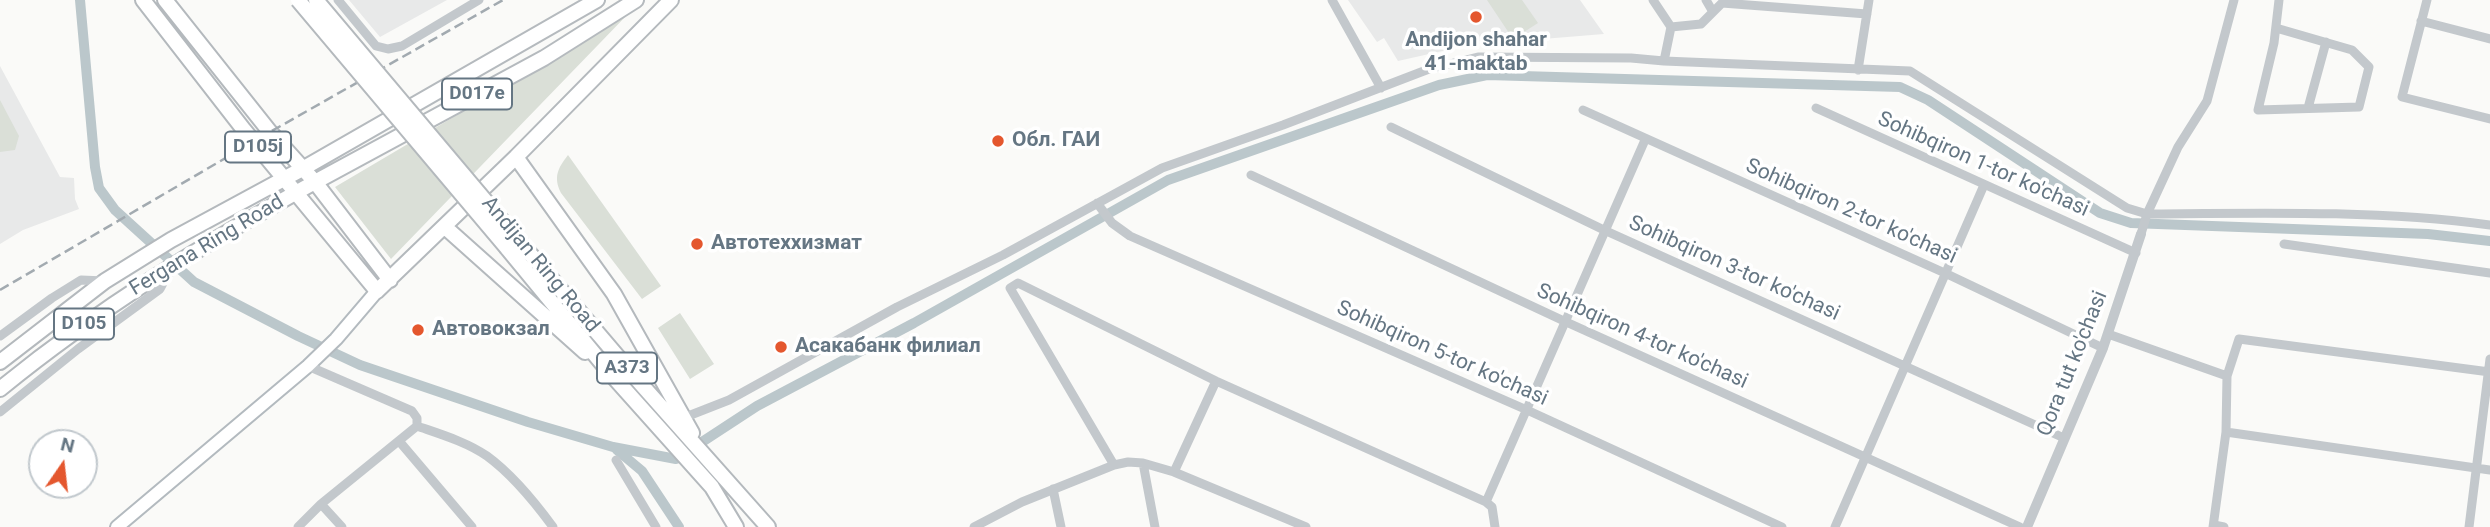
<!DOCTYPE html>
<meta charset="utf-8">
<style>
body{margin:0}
#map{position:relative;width:2490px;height:527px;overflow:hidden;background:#fafaf8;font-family:Roboto,sans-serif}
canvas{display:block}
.north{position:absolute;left:28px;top:429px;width:70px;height:70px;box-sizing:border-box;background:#fff;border:2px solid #c1c8cd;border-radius:50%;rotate:14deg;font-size:19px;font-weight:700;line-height:28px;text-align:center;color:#657683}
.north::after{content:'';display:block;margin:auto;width:24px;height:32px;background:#e4572e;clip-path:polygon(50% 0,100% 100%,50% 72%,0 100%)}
</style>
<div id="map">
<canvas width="2490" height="527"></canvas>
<div class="north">N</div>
</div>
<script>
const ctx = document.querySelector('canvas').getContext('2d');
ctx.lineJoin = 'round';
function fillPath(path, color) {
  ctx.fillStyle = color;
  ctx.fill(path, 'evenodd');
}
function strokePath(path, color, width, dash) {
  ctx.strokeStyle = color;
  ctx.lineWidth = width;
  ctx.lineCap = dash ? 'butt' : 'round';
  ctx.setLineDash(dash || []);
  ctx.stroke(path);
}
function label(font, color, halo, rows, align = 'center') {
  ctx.font = font + ' Roboto,sans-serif';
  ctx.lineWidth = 7;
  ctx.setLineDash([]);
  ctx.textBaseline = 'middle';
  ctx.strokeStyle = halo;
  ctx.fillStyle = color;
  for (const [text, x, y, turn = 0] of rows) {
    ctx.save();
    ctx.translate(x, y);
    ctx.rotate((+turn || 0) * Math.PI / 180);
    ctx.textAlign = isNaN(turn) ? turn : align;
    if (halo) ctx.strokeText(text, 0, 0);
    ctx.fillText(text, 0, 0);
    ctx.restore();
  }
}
fillPath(new Path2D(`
 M349,0h98l-67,37z
 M1348,0h232l24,34 -135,11 -71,16 -14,-23 -7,4z
 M0,66l60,111 14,1 1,21 4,10 -56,21 -23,14z`), '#e8e9e9');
fillPath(new Path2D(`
 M1487,0h35l16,23 -25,16z
 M628,14l-237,245 -56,-72z
 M0,100l19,36 -4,14 -15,2z
 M568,155l93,131 -19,13 -81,-106c-8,-16 -3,-25 7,-38z
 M680,313l34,51 -24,15 -32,-51z`), '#dadfd7');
strokePath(new Path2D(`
 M80,0l15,167 4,21 16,22 79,72 104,54 62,29 168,57 85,25 63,12 81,-53 157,-83 254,-143 271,-95 48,-10 413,12 28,13 172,113 31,10 297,11 62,7
 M617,450l25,21 37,56`), '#bbc7cb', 10);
const secondary = new Path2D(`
 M117,527l191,-161 28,-27 41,-48`);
const primary = new Path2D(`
 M304,168l293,-168
 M315,182l229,-124 92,-58`);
const trunk = new Path2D(`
 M143,0l101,130 133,161 139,-134 155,-157
 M165,0l105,132 45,50 75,98
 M516,157l98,137 78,139
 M445,227l140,125
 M520,242l121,142 127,143
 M507,248l103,125 102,114 24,40
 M0,362l105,-81 66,-41 133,-72
 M0,389c98,-80 205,-146 315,-207`);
strokePath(secondary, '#b3babf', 16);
strokePath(primary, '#b5babe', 18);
strokePath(trunk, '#b4b9bd', 18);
strokePath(new Path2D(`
 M338,0l38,46 12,3 14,-3 77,-46
 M1332,0l49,88
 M1653,0l18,27 -7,34
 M1706,0l7,12
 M2427,0l-25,97 88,22
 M2421,21l69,18
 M1671,27l30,-3 21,-21 145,11
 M2276,28l76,22 17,17 -10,40 -101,3 16,-67 5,-43
 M1858,70l11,-70
 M1816,108l320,145
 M2308,108l18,-66
 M1583,110l364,164 156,74
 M1391,127l213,103 460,208
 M1251,175l313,146 456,206
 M1097,203l15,20 18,13 397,174 255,117
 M2141,234l6,-20 31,-67 29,-46 27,-101
 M2284,244l206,29
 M2108,334l119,42
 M0,336l52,-38 29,-18 24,1
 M308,366l104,45 5,7v8l-96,78 21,23
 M0,412l78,-63 82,-60 11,-21
 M683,418l46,-18 168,-93 106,-52 159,-87 121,-43 146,-56 49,-12 153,1 33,3 246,10 217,137 20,6c115,-1 229,-4 343,11
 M417,426c23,8 50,16 70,30 26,19 47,45 66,71
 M2226,432l264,38
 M399,441l73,86
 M616,460l40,67
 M1143,463l12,64
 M1114,465l-104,-177 8,-5 198,98 270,121 6,5 3,20
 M1174,472l42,-91
 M1053,489l8,38
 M1486,502l159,-362
 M2214,525l10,2
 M298,527l23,-23
 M974,527l48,-25 92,-37 14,-3 15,1 31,9 132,55
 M1835,527l149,-342
 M2213,527l13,-95 1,-56 12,-37 251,33
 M2469,527l21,-168`), '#c3c8cc', 9);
strokePath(new Path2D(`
 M2027,527l76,-179 38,-114`), '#c3c8cc', 10);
strokePath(secondary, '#fff', 12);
strokePath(primary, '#fff', 14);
strokePath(trunk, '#fff', 14);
strokePath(new Path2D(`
 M0,290l270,-158 233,-132`), '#a2aab0', 2.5, [10, 5]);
const trunkBridge = new Path2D(`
 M298,0l209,248
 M316,0l204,242`);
strokePath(trunkBridge, '#b4b9bd', 18, []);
strokePath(trunkBridge, '#fff', 14);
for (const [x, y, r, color] of [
 [1476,17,7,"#e4572e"],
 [998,141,7,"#e4572e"],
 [697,244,7,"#e4572e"],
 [418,330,7,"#e4572e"],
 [781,347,7,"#e4572e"]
]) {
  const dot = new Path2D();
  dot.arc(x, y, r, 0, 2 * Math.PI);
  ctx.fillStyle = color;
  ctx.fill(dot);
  strokePath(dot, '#fff', 2.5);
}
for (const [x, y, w] of [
 [477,94,70],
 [258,147,66],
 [84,324,60],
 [627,368,60]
]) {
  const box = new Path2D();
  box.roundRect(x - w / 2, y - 15.5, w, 31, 5);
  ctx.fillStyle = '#fff';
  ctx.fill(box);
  strokePath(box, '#657683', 2);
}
label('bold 19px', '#657683', null, [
 ["D017e",477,94],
 ["D105j",258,147],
 ["D105",84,324],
 ["A373",627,368]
]);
label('bold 21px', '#657683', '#fff', [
 ["Andijon shahar",1476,41,"center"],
 ["41-maktab",1476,65,"center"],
 ["Обл. ГАИ",1012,141],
 ["Автотеххизмат",711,244],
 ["Автовокзал",432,330],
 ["Асакабанк филиал",795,347]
], 'left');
label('21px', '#657683', '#fff', [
 ["Sohibqiron 1-tor ko'chasi",1983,165,24],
 ["Sohibqiron 2-tor ko'chasi",1851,212,24],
 ["Fergana Ring Road",207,246,-31],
 ["Andijan Ring Road",540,265,50],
 ["Sohibqiron 3-tor ko'chasi",1734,269,24],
 ["Sohibqiron 4-tor ko'chasi",1642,337,24],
 ["Sohibqiron 5-tor ko'chasi",1442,354,24],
 ["Qora tut ko'chasi",2073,364,-68]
]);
</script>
